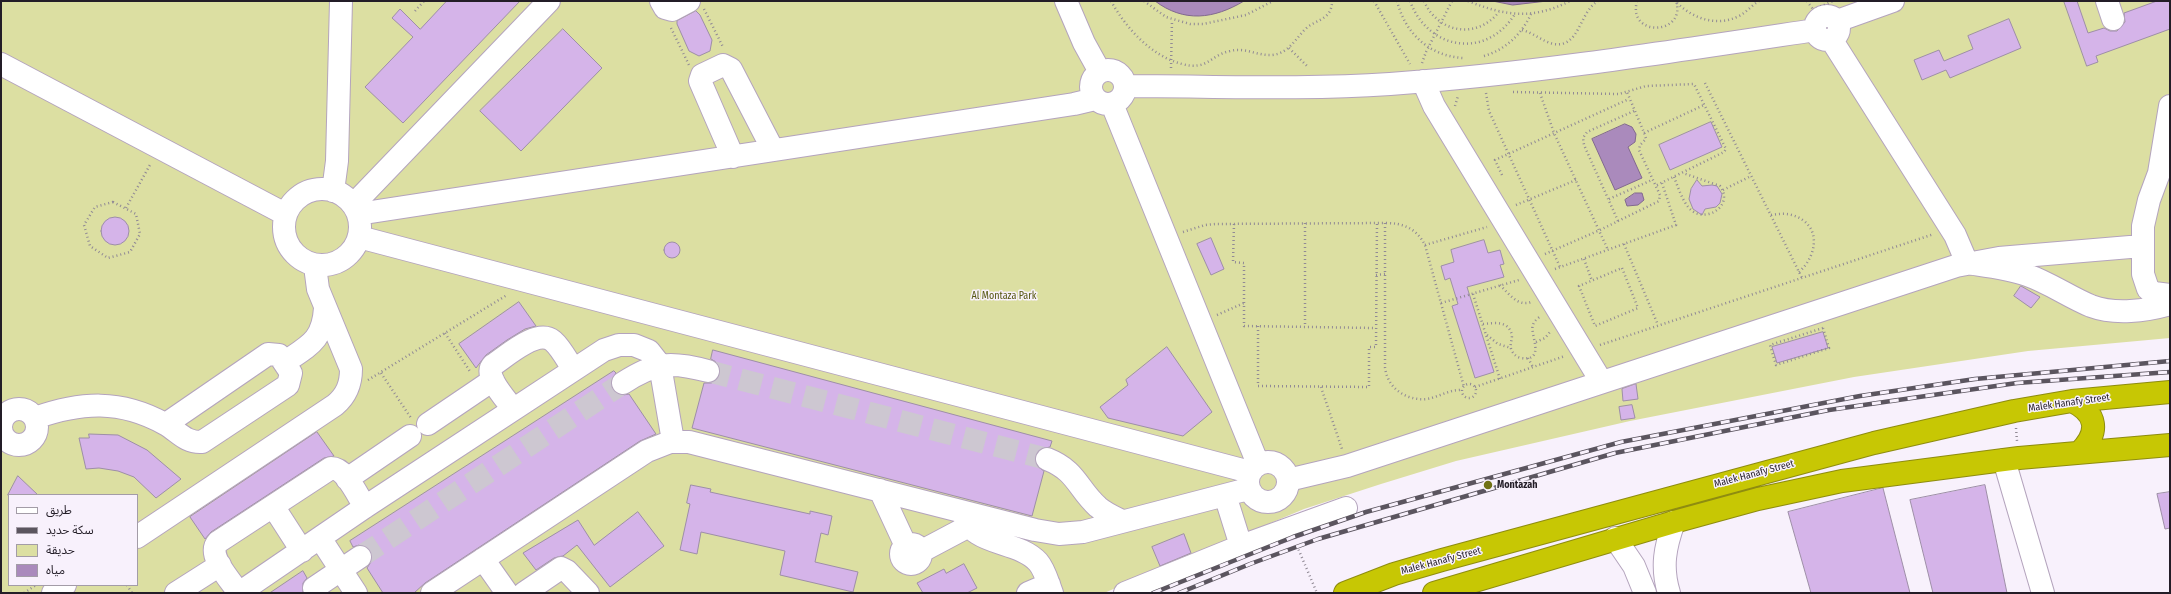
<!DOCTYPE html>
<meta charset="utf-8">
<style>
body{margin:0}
#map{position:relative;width:2171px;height:594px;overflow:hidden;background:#f8f1fc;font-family:"Fira Sans Condensed","Noto Sans Arabic",sans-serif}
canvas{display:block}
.frame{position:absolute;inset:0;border:2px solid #231d27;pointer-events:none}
.legend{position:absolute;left:8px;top:494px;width:130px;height:92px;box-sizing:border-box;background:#f8f1fc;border:1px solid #a39ca7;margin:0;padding:5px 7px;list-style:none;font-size:12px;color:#231d27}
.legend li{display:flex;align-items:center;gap:8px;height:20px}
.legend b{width:20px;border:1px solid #a39ca7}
</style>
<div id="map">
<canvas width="2171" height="594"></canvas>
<div class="frame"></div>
<ul class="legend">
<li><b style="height:5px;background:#fff"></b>طريق</li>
<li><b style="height:5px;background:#5b555f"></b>سكة حديد</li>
<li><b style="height:11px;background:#dcdfa2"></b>حديقة</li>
<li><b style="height:11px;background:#aa8abc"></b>مياه</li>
</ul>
</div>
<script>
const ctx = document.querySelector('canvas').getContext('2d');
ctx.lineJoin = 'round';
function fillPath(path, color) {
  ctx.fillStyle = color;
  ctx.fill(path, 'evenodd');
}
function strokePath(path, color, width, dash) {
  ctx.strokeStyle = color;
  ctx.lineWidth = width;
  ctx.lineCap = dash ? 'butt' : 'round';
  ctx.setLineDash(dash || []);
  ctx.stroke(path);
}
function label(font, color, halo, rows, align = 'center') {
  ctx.font = font + ' "Fira Sans Condensed",sans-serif';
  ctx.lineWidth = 3;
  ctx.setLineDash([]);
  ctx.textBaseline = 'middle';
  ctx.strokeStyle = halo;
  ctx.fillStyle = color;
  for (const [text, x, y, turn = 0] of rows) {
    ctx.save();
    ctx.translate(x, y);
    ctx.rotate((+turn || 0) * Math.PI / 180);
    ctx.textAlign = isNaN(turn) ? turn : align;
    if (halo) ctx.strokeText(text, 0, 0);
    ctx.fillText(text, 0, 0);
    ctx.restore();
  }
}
fillPath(new Path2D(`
 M1,1h2169v337l-142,13 -174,26 -224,44 -174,40 -75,23 -77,25 -200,84h-1103zM9,495h128v90h-128z`), '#dcdfa2');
const water = new Path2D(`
 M1155,1h89c-30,18 -60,22 -89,0z
 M1493,1h54l-34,4z
 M1625,124l7,3 4,7 -1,8 -7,5 14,31 -27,12 -23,-51z
 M1635,193h7l2,7 -6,5 -11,1 -2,-6z`);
fillPath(water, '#aa8abc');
strokePath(water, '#82698f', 1);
const building = new Path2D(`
 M447,1h73l-117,122 -38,-36 48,-50 -21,-19 8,-9 20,20z
 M2064,1h13l11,32 16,-5 6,3h7l8,-9 -1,-9 33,-12h13v28l-74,27 2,6 -11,4z
 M696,11l4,4 12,25 -2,11 -11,5 -10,-5 -12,-27v-3z
 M2009,19l12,29 -71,30 -4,-8 -24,10 -8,-20 25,-10 5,11 29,-12 -5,-13z
 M563,29l39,39 -81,83 -41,-40z
 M1711,122l11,25 -52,23 -11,-25z
 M1697,180l5,6 10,-1 5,1 5,8 -2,9 -4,4 -11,2 -3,6 -9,-6 -4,-10 2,-10z
 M101 231a14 14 0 1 1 28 0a14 14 0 1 1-28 0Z
 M1211,238l13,31 -13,6 -14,-31z
 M1484,240l4,13 12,-3 4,14 -4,1 4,12 -37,10 27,85 -19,6 -23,-72 6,-2 -8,-26 -5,2 -4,-14 13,-4 -3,-12z
 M664 250a8 8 0 1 1 16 0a8 8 0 1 1-16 0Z
 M2021,286l19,11 -9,11 -17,-12z
 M519,302l17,24 -11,3 -18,11 -21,15 -10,13 -17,-24z
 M1823,332l5,16 -51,15 -5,-16z
 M1167,347l45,65 -29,24 -75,-18 -8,-11 28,-22 -2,-5z
 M713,350l339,91 -2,6 -10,2 -4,5 1,12 7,5 -12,45 -340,-88 12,-45h8l8,-9v-7l-4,-5 -5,-3z
 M614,371l2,2 -5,10 2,7 10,5 6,-1 27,40 -16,7 -215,142 -11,10h-31l-16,-25 4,-6v-12l-6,-4 -6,-1 -6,2 -3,-6z
 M1636,384l2,15 -15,2 -1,-12z
 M1632,405l3,13 -14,2 -2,-13z
 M317,432l17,24 -10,2 -113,74 -6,7 -15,-22z
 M89,434l29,1 29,15 34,29 -25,19 -22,-21 -16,-6 -19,-3 -13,1 -7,-31h10z
 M18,476l20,19h-30z
 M691,485l20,4 -1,3 100,22v-3l22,5 -4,19 -7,-2 -6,29 43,10 -5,20 -73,-17 5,-24 -84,-19 -4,22 -17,-4 10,-46 -3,-1z
 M1985,485l22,108h-74l-23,-93z
 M1883,488l27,105h-99l-23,-81z
 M2170,492v36l-5,1 -8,-35z
 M638,512l26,34 -54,41 -33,-42 -14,11 -9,2 -18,12 -13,-17 55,-33 16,25z
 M1184,534l7,19 -31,13 -8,-19z
 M964,564l13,24 -10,5h-44l-6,-10 27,-14 2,4z
 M303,571l4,7 -4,5v10h-33z`);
fillPath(building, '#d5b4e9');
strokePath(building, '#9e8fa7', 1);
strokePath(new Path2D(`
 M708,371l339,88
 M360,557l263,-174`), '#cdc7d1', 22, [22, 11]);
const minor = new Path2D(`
 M661,1l4,7 7,2 17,-9
 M1066,1l18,42 16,29
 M2107,1l6,18
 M1815 28a12 12 0 1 1 24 0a12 12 0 1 1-24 0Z
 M1837,21l56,-20
 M1831,39l124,196 12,28c20,3 41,5 60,12 23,8 42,22 64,31 24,9 55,5 79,-2
 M1,64l284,150
 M1091 87a17 17 0 1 1 34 0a17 17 0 1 1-34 0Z
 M1423,81l11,25 167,275
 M1126,86c88,0 176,4 264,-2 141,-10 286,-33 425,-54
 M1112,104l146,360
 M2170,106l-11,67 -10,27 -6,26v48l5,15 6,4 16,2
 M733,157l-33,-76 2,-6 21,-10 8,4 42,81
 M284 227a38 38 0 1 1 76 0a38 38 0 1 1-76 0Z
 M333,191l4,-30 4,-160
 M353,205l196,-204
 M358,214l716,-110 21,-5
 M359,237l891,235
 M285,362c25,-17 38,-22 40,-54
 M623,383c32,-21 48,-22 85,-12
 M513,409c-7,-10 -30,-34 -20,-44 14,-9 44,-37 60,-24 8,7 14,19 20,28
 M1 427a18 18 0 1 1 36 0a18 18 0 1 1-36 0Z
 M35,418c46,-16 85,-19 130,6 13,7 20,19 37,18l86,-57 3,-12 -12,-18 -11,-1 -102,70
 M428,424l65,-44
 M1047,459c30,12 30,29 51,48 7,6 16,10 24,14
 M2004,460l39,133
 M1248 482a20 20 0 1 1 40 0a20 20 0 1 1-40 0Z
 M347,479l63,-43
 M1288,480l59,-14 609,-200 43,-8 143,-12
 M880,490l26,56
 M1225,495l16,51
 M273,506l29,45
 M963,512c7,35 54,27 75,50 7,8 10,21 14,31
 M137,537l198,-132c12,-10 16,-21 16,-36l-33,-80 -3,-23
 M320,538l36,55
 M1615,538l19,28 11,27
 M901 554a10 10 0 1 1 20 0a10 10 0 1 1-20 0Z
 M920,552l49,-26
 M483,559l24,34
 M314,588l46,-31
 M53,593l12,-8
 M176,593l44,-28
 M239,593l126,-86 239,-157 15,-5h15l15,6 11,14 13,76
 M239,593c-8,-12 -33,-38 -21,-51l113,-74c15,0 26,27 34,39
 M432,593l215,-142 23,-9h19l346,88 24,4 24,-2 165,-43
 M524,593l37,-25 6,3 21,22
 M1028,593l21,-9
 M1125,593l116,-47 105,-38
 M1669,593c-8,-26 -4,-46 5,-71`);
const highway = new Path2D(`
 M2072,401c25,12 28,31 8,51
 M1345,593l49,-19 48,-14 432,-117 140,-32 58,-10 98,-9
 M1434,593l240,-71 84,-23 84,-18 177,-23 151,-13`);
strokePath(minor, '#b4a4bd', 24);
strokePath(highway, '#8e8c10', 24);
strokePath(new Path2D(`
 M1111,1c15,27 40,55 71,63 26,7 28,-9 48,-13 16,-4 27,5 42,4 19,-2 24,-19 37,-29 6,-4 13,-6 18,-11 4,-4 5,-9 5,-14
 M1144,1l22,16 24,7h13l43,-9 27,-14
 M1374,1l36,63
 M1397,1c8,32 32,55 66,57
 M1410,1c18,49 76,59 105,13
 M1424,1c14,32 52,39 75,11
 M1468,1c37,15 65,19 102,0
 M1637,1c-10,37 50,34 39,0
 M1807,1l8,11
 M1677,3c17,16 40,24 62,13 8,-4 13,-11 20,-15
 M704,9l19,38
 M1813,10l20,-9
 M415,11l9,-10
 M671,28l18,37
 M1522,30c12,3 21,12 32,14 26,4 25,-32 44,-43
 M1289,48l19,19
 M1484,56c21,-6 38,-22 47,-42
 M1422,63l4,-11
 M1171,68l1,-48
 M1705,83l97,195
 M1513,92l106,2 27,-8 48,-2 32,65 -2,3 -69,34
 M1486,93l3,18 71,156
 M1540,93l14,40 54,117
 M1455,106l3,-10
 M1644,133l60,-28
 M1502,175l-7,-15 134,-61
 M1674,177c4,10 8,23 15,31 15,17 46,-2 31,-22l-37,-13
 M1723,190l28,-14
 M1609,199l43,-19
 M113,202l23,12 4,20 -10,18 -22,6 -18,-12 -6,-21 11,-18z
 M1516,205l60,-25
 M126,208l25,-45
 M1771,215c7,-1 14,-2 21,0 30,9 26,40 7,57
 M1618,221l-34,-76 -1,-7 4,-6 47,-21
 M1305,223v104
 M1385,223v144c2,21 21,34 42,32 12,-2 23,-10 36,-9
 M1234,224l-1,38 11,1v63l132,2
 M1183,232l22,-7 11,-1 169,-1c18,0 31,5 40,22l39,142
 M1624,244l34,81
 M1425,245l62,-18
 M1545,254l55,-24 59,-29 1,-6 -21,-45 1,-5 6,-6 -1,-4 -18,-43
 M1584,259l8,22
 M1622,268l16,40 -43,18 -16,-40z
 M1555,269l121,-44 -14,-42
 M1376,275l9,-1
 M1500,285c9,9 18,22 31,17
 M1473,294l27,85
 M1441,303l78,-23
 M1217,315l27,-12
 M1483,324c12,-1 25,-4 29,11 0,6 -3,11 0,16 2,4 5,6 9,7 26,4 8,-25 12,-33 1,-4 5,-7 8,-9
 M1258,326v60l111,1v-40h7l1,-124
 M1823,328l6,20 -53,17 -6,-20z
 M445,333l26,40
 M1487,335l11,9 13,4
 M1536,342l9,-4 5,-6
 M1600,345l334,-111
 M1528,358l5,9
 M381,373l30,45
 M368,380l139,-85
 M1462 391a7 7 0 1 1 14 0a7 7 0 1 1-14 0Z
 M1321,387l21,62
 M1475,387l90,-31
 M2016,428l1,13
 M1278,500l5,11
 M1297,546l20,47
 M127,585l5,8
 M24,593l12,-8`), '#918a95', 2.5, [1, 3]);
strokePath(minor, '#fff', 22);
strokePath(highway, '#c7c704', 22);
const rail = new Path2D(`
 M1153,593l140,-56 73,-25 255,-70 239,-46 115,-17 195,-18
 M1179,593l71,-29 68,-25 297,-86 214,-43 83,-12 105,-15 153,-11`);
strokePath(rail, '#5b555f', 4.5);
strokePath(rail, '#f8f1fc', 3, [9]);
strokePath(new Path2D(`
 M1426,52l26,-51`), '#918a95', 2.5, [1, 3]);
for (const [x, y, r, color] of [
 [1488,485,5,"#707114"]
]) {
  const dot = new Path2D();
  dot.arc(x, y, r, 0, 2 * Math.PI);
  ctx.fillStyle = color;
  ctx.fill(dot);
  strokePath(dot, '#f8f1fc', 1.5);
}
label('10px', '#55560f', '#f8f1fc', [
 ["Al Montaza Park",1004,296]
]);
label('10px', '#231d27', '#f8f1fc', [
 ["Malek Hanafy Street",2069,403,-8],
 ["Malek Hanafy Street",1754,474,-15],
 ["Malek Hanafy Street",1441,561,-15]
]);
label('bold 10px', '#231d27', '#f8f1fc', [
 ["Montazah",1497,485]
], 'left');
</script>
